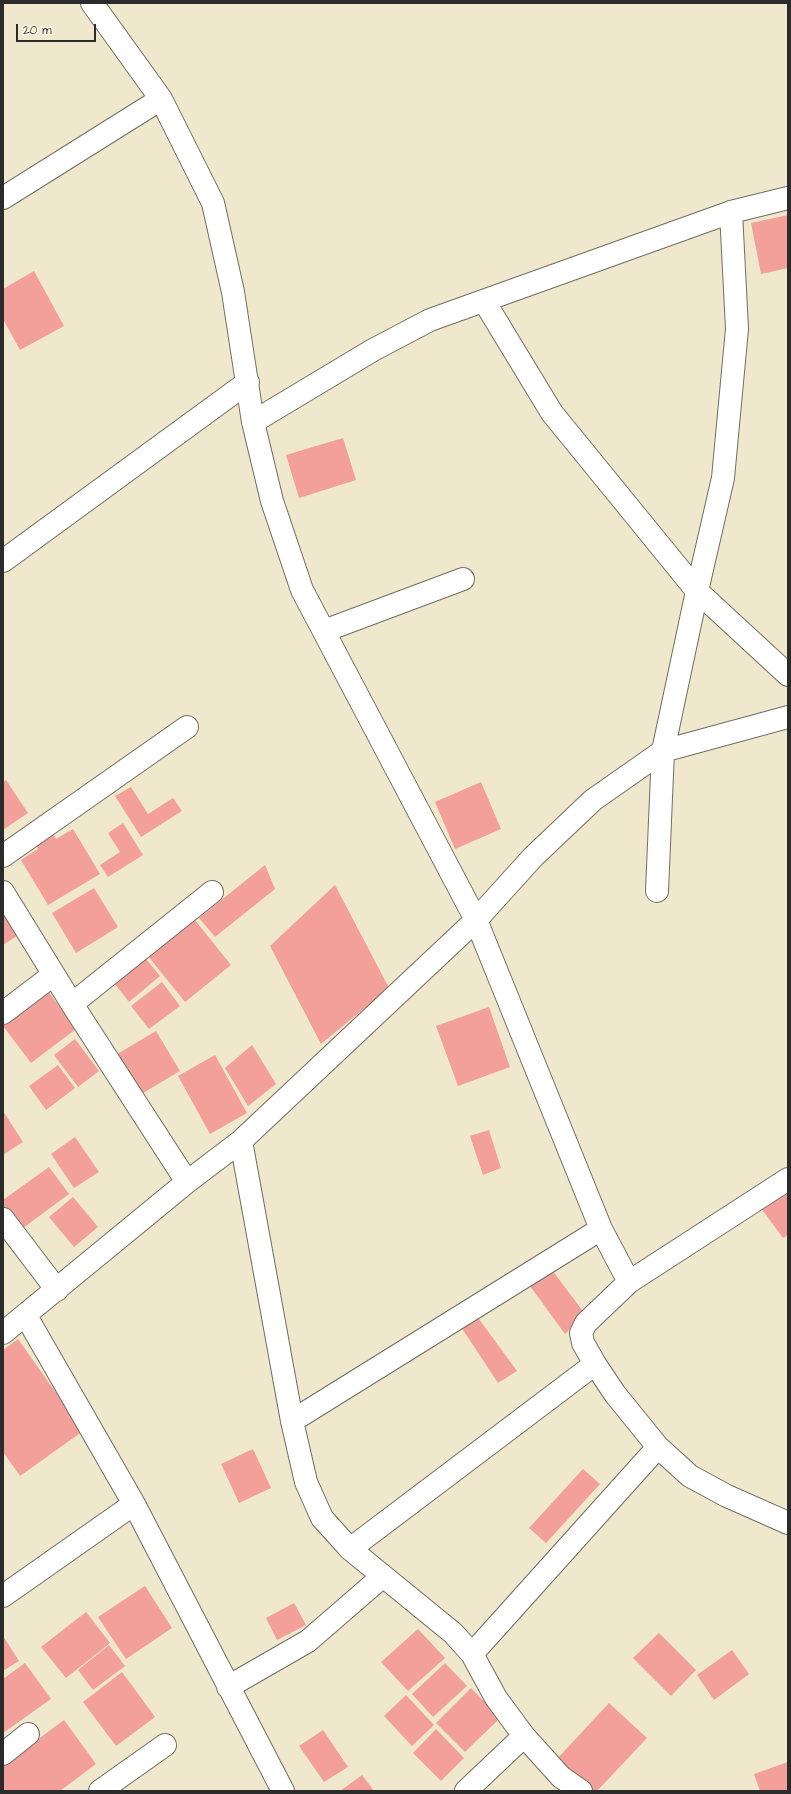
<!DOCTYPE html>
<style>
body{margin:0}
#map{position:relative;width:791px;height:1794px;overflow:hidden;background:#efe8cc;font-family:"Architects Daughter",sans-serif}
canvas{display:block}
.frame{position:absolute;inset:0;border:4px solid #2b2b2b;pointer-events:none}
.scale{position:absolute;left:16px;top:24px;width:80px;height:18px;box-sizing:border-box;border:2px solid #2b2b2b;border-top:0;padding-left:5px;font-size:12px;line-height:14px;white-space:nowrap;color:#2b2b2b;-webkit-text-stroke:3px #fcf5e5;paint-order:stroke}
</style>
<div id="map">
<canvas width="791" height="1794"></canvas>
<div class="frame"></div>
<div class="scale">20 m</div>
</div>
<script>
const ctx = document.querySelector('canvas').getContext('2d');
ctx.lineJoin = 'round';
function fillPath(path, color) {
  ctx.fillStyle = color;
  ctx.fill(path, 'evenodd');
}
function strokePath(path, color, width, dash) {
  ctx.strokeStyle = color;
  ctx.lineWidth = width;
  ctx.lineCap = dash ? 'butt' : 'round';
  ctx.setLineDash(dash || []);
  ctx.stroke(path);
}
fillPath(new Path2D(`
 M788,215v53l-27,6 -10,-51z
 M34,271l30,55 -44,24 -17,-31v-30z
 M343,438l13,42 -57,18 -13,-43z
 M6,780l22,33 -25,17v-47z
 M481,782l20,47 -46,20 -20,-47z
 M131,787l17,27 25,-16 9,13 -41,26 -26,-41z
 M123,823l20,32 -35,22 -8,-12 20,-13 -12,-19z
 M51,829l5,10 17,-10 27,45 -52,31 -27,-45 17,-11 -6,-9z
 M265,865l10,24 -60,48 -16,-19z
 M335,885l54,103 -68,56 -51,-98z
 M94,888l24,39 -42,26 -24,-40z
 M3,913l14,23 -14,9z
 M194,919l37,46 -46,37 -37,-46z
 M146,959l14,17 -31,26 -14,-18z
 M162,982l18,24 -31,23 -18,-23z
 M48,991l28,38 -45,34 -28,-37z
 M489,1007l21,60 -52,19 -22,-60z
 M156,1031l24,40 -42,25 -24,-40z
 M75,1039l24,32 -21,16 -24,-32z
 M252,1045l24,39 -28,22 -23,-38z
 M215,1055l32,58 -37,21 -32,-58z
 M58,1065l17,23 -29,22 -17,-24z
 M3,1111l20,31 -20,13z
 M489,1130l12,38 -18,7 -13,-39z
 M75,1137l24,35 -25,16 -23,-34z
 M49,1167l20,27 -50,37 -16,-22v-9z
 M788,1182v53l-5,3 -25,-34z
 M73,1197l25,30 -24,20 -25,-30z
 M552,1270l33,44 -20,20 -35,-48z
 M476,1315l41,56 -19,12 -37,-56z
 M18,1339l65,92 -63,45 -17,-24v-102z
 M253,1449l18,39 -32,15 -18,-39z
 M583,1469l17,15 -54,59 -17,-15z
 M145,1586l27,42 -46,31 -28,-42z
 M294,1603l12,22 -29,15 -11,-22z
 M86,1612l24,31 -44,35 -25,-31z
 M418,1629l27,29 -37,33 -27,-29z
 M659,1633l37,37 -25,26 -38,-38z
 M3,1636l16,25 -16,10z
 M109,1645l16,21 -32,24 -15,-20z
 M732,1650l17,24 -35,26 -17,-25z
 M25,1663l26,36 -48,34v-54z
 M445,1663l22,23 -34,31 -21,-23z
 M122,1672l33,45 -39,29 -33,-44z
 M471,1688l29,30 -35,34 -29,-29z
 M406,1695l28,30 -22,21 -28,-30z
 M609,1703l38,35 -50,53h-8l-33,-31z
 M64,1720l32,44 -36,27h-57v-26z
 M436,1729l28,29 -23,23 -28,-28z
 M323,1730l25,37 -24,15 -25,-36z
 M788,1762v29h-28l-6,-17z
 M362,1775l12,16h-34z`), '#f2a099');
const minor = new Path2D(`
 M92,3l69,96 52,104 20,89 20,130 19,79 30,89 174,330 125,309 28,53 -43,41 -5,10 2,10 12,21 20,30 43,53 32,29 37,20 61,27
 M3,198l158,-99
 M484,301l68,112 145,178 91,84
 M253,422l120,-72 57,-30 301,-108 57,-14
 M3,561l245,-179
 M324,631l139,-52
 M3,856l184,-129
 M657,891l6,-140 34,-160 26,-113 14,-149 -6,-117
 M3,892l69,112 115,178
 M72,1004l140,-112
 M3,1013l50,-38
 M241,1141l51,280 14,61 16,36 28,31 103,84 19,21 24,44 28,38 37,41 20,14
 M3,1219l54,71
 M629,1282l159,-103
 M26,1316l108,188 149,287
 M3,1333l184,-151 54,-41 235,-221 57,-63 60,-57 70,-49 125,-34
 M292,1421l309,-192
 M350,1549l245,-185
 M3,1596l131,-92
 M472,1654l186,-207
 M228,1687l80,-46 75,-65
 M3,1754l25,-20
 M100,1791l65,-46
 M466,1791l58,-55`);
strokePath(minor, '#706d63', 24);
strokePath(minor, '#fff', 22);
</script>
